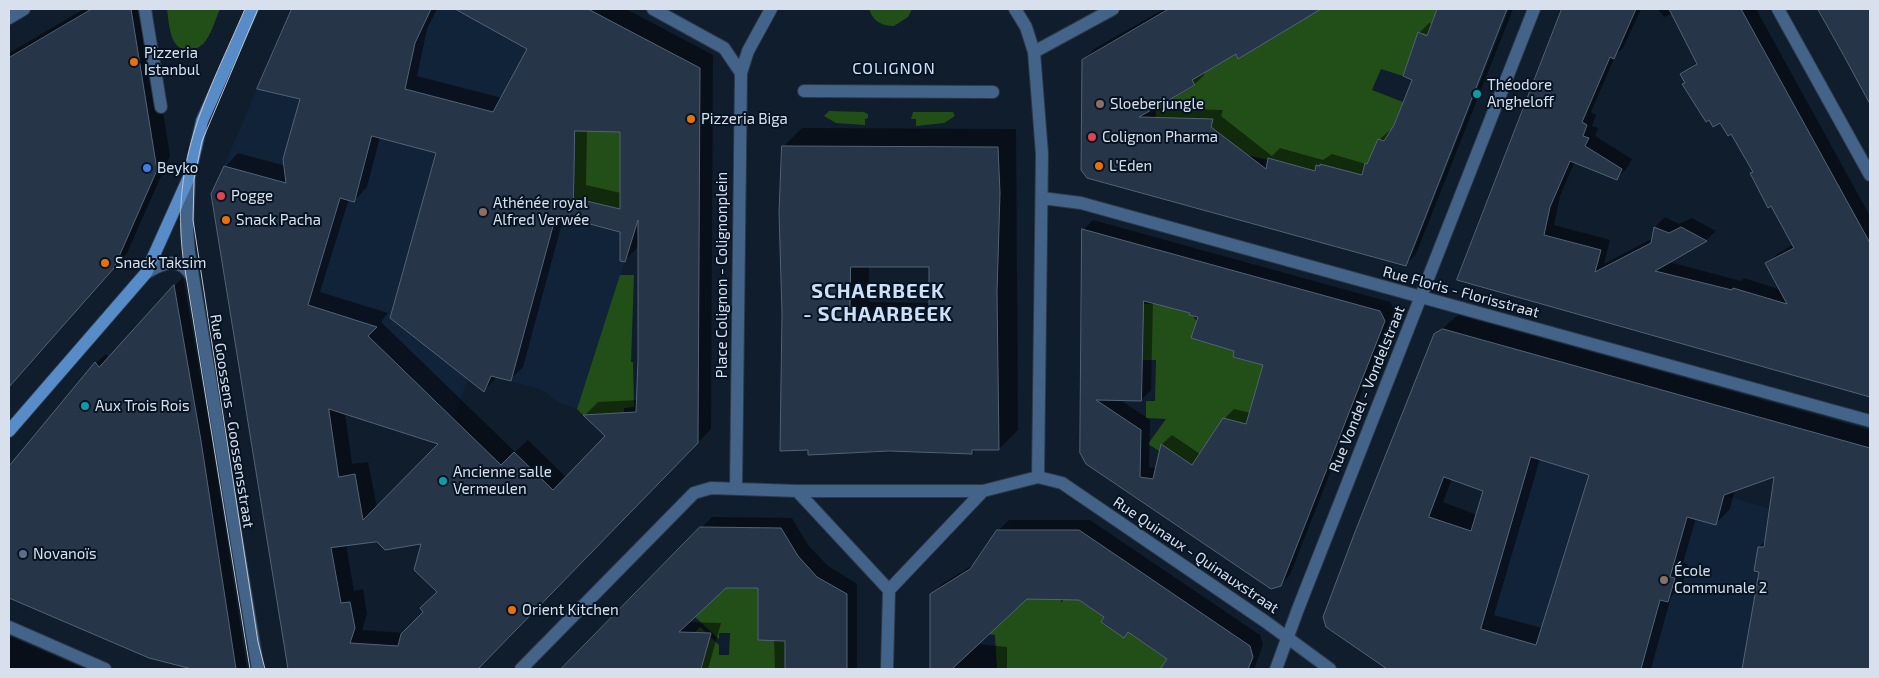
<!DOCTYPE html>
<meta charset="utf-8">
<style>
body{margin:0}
#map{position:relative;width:1879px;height:678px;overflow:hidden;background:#0f1d2d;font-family:"Exo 2",sans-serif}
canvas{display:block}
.frame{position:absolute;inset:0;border:10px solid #d7e0ec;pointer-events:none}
</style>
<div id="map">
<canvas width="1879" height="678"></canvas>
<div class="frame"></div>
</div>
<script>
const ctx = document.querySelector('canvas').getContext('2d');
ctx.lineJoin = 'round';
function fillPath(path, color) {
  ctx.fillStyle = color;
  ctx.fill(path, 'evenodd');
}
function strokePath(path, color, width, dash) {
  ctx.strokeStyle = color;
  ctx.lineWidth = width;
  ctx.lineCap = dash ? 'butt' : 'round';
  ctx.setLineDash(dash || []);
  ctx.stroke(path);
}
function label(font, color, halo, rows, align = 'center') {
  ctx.font = font + ' "Exo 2",sans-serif';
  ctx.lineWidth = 4;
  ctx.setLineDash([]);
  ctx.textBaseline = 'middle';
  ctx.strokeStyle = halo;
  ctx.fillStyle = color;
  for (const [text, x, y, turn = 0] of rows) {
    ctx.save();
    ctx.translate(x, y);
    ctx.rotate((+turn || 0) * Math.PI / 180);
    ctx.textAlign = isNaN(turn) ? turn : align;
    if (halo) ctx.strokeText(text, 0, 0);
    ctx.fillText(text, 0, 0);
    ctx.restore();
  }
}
fillPath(new Path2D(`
 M431,9h157l37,20 -50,98 -1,71 63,15 -9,38 -51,158 -18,-6 -19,-14 -70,-18 -15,46 -162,-51 44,-168 -113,-32 47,-110 65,17 84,-57 5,4z
 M1500,430l370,108v131h-306l-62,-17 -12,17h-73l22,-31 6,-15z`), '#112339');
fillPath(new Path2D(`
 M167,9h53c-5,11 -9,27 -17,35 -4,4 -9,5 -14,6 -20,1 -20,-28 -22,-41z
 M869,9h43l-4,8 -14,9c-13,0 -21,-5 -25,-17z
 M1294,9h150l-4,9 -6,-2 -7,20 -9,-3 -15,43 -22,-7 -9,21 31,12 -16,40 -9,-3 -9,26 -4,-1 -3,11 9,4 -50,-15 -1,2 -4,-1 -2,7 -45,-14 -1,2 -21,-5 -38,-22 4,-14 -57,1 -1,-32 9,-5 9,15 22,-12 -7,-14 26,-5 22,-13 2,4z
 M829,111l35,1 4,2v4l-3,1v6l-29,-2 -12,-7z
 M913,112h40l2,4 -11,7 -28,3v-7h-5z
 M575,127l48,5 -3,57 6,1 1,21 -52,-14z
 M620,275h14l-3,87h2l1,45 -10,1v7h-41l-6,-6z
 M1138,304h22l30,9 -1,2 4,1 4,6 -6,16 45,8 -3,11 10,2 24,-6 6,80 -50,-14 -31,46 -21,-14 -4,5 -19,-12 18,-25 -20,-1v-17h9l1,-41h-19z
 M715,588h43l12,52 18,1 -3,28h-84l4,-14 -17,-16 12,-12 19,18v10h10l1,-22h-11v6l-24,-22z
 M1024,592l37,8v3l7,-10 36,23 -3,6 23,16 4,-6 39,27 -2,4 10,6h-178l-2,-34 -7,-1z`), '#224f18');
fillPath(new Path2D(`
 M84,9h63l23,147 -43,97 -118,133v-333z
 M293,9h144l-10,20 -10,47 85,22 27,-50 -72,-39h169l87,46 -2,374 -234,240h-188l-76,-475 12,-27 13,-14 48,13 15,-68 -42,-10zM587,130h34v63l-35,-8zM380,137l57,15 47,239 13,-15 13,4 13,-13 41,-151 58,15 2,30 16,-16 -3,155 -39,2 -13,13 22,21 -40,42 -39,-38 -13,12 -134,-130 7,-9 -68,-21 29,-93 5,2 13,-14zM345,413l96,30 -64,65 -9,-46 -16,2zM377,540l46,2 15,50 -13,20 -21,21 -42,-3 5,-16 -4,-25 -9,2 -8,-46z
 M1164,9h147l-108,63 2,2 -10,10 -42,24 70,2 -2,6 51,40 8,-8 43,12 9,-6 34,10 5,-6 8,-18 11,-10 2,1 21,-52 6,-46 10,-10 4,1 5,-15h68l-97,245h3l97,-245h4l-97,245 -10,10 -318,-87 -4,-117 10,-11zM1423,33l10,4 -10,-1z
 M1563,9h78l-18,39 -8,8 -24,56 5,3 -4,11 6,2 -3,8 37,23 -5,9 -10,10 -42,-17 -15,35 -6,29 56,15 -6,24 49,-26 2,-11 10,-10 14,7 13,-6 24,13 -10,9 -37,22 72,19 3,-3 37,12 -14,-26 10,-10 17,-10 -42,-71 2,-2 -23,-39 -49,-57 15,-13 -24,-49 -9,4 -6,-8h98l114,207v179l-412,-116z
 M1819,9h51v92z
 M802,128l214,1 2,301 -19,19h-23l-4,4 -32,1v-3l-131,3 -26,-307zM930,265v38l-61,-1v-36z
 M1093,220l297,82 4,8 -104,265 -10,10 -193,-122 -4,-233zM1153,302l46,14 37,34 29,14 -14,49 -17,-4 -10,10 -24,35 -28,-19 -10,9 -5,24 -8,-1 1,-47 -31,-21 22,1 10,-10z
 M183,277l27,153 37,239h-51l-47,-12 -140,-60v-129l87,-105 10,-9 3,4z
 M1458,315l412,115v239h-128l18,-98 -1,-24 7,-7 10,-65 -41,15 -5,19 -14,14 -20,-5 -13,45 5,1 -6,22 -11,11 -20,72h-261l-63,-43 108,-291zM1540,459l50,15 -48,154 -48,-13zM1452,478l32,12 -7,25 -34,-13z
 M712,517l80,1 16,27 20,21 29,18v85h-82l-1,-30 -14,-52h-35l-37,35 33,1 -13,46h-145z
 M1009,520h81l170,115 3,10 -9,24h-77l-11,-7 3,-4 -90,-59 -53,-2 -49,47 30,3v22h-76l1,-74 10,-11 34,-21 22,-32z
 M9,636l76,33h-76z`), '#0007');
const building = new Path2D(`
 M92,9h39l26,161 -43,98 -105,119v-329z
 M292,9h139l-16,34 -10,46 88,23 34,-63 -72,-40h133l112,59 -2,375 -220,226h-190l-77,-475 13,-28 62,17 -3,-24 17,-60 -43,-10zM575,131l45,1v77l-46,-11zM372,136l64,17 -46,165 94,74 7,-16 20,5 45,-166 64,17v29l5,1 13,-42v140l-2,52 -53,3 22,21 -52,54 -39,-38 -13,13 -133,-129 9,-9 -69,-22 32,-107 14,4zM329,409l109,35 -75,76 -8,-46 -16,3zM377,542l8,8 36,-6 -7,26 23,22 -17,16 3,4 -22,22 -3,12 -48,-3 5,-15 -5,-26 -9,1 -10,-55z
 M1169,9h152l-83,50 -2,-5 -44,26 3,5 -56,32 74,2 -2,8 55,42 2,-11 47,13 1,-6 4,1v-2l42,11 3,-12 2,1 11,-25 6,2 10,-16 18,-45 -9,-4 15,-44 9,4 10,-27h70l-101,257 -319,-88 -6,-8 1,-110z
 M1562,9h74l-22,50 -4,-2 -28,65 5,3 -4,11 6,2 -4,8 37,23 -5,11 -47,-19 -20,46 -6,28 57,15 -6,22 56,-29 3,-16 15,6 12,-6 26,14 -52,30 77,19 1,-2 54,16 -22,-41 29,-15 -23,-42 -3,2 -18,-35 3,-1 -22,-38 -3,2 -8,-13 -7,4 -4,-7 -3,2 -24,-38 3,-1 -5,-9 17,-10 -28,-55h72l129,234v154l-413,-117z
 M1818,9h52v95l-26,-48z
 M782,146l216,1 2,46 -3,99 2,158h-27v4l-83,-3 -81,4v-5l-28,1 2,-138 -3,-100zM851,267h78v54h-79z
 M1082,229l298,82 5,10 -104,265 -10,3 -185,-125 -6,-11zM1144,301l46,12 -1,2 9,2 -7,21 43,13 -1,6 30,8 -17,59 -23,-6 -31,47 -31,-21 -8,35 -13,-2 1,-47 -45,-30 45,1z
 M174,285l27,156 35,228h-44l-43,-11 -140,-60v-132l86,-104 4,5z
 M1443,329l427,119v221h-128l17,-97 -5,-1 4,-24h6l10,-70 -50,18 -8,30 -29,-8 -17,60 5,1 -7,24 -8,-2 -19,69h-254l-61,-42 -3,-10 32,-85 79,-198zM1531,457l58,18 -53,170 -55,-16zM1444,477l39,14 -12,40 -42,-14z
 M700,527l81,1 17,28 19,21 30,17v75h-62v-28l-27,-1v-52h-32l-47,44 32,1 -10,36h-140z
 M997,530h82l171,116 3,11 -5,12h-88l7,-10 -39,-27 -4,6 -23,-16 3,-5 -25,-17 -52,-1 -75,70h-22v-75l40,-25z`);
fillPath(building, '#263547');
strokePath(building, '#526376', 1);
const street = new Path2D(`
 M145,9l16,98
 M653,9l71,39 17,25
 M1015,9l11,18 8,25 8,102 -4,323
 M1778,9l92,166
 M9,18l15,-9
 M1034,52l79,-43
 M804,91l189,1
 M189,180l-2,50 2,23 69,416
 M1042,198l39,5 789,218
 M146,273c18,-11 34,-17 46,4
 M736,488l5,-415 7,-22 23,-42
 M797,491l92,99
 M889,590l94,-99
 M9,627l96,42
 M521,669l173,-176 17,-5 86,3h186l55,-14 24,6 204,139 64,47
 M887,669l2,-79
 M1276,669l22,-60 236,-600`);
const secondary = new Path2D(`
 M9,431l137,-158 43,-96 13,-56 50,-112`);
strokePath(street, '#2b3848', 14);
strokePath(secondary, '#2b3848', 14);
strokePath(street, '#436389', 12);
strokePath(secondary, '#588cc9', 12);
strokePath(new Path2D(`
 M245,9c-38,88 -74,148 -62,248l67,412
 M258,9l-56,132 -8,38 -1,41 65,422 7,27`), '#bbc5d1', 1);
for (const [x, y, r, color] of [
 [134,62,5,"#e8710a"],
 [1477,94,5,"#0f9aa8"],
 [1100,104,5,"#8d6e63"],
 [691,119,5,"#e8710a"],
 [1092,137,5,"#e0444e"],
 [1099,166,5,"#e8710a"],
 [147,168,5,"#3f7fe0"],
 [221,196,5,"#e0444e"],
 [483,212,5,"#8d6e63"],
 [226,220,5,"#e8710a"],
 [105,263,5,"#e8710a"],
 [85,406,5,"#0f9aa8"],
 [443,481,5,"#0f9aa8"],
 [23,554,5,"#5c6f8a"],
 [1664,580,5,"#8d6e63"],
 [512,610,5,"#e8710a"]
]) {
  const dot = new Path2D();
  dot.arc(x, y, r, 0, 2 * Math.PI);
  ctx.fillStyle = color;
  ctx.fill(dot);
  strokePath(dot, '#061323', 2);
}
label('15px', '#d7e0ec', '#061323', [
 ["Pizzeria",144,53],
 ["Istanbul",144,70],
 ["Théodore",1487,85],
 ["Angheloff",1487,102],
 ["Sloeberjungle",1110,104],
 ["Pizzeria Biga",701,119],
 ["Colignon Pharma",1102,137],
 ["L'Eden",1109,166],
 ["Beyko",157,168],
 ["Pogge",231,196],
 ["Athénée royal",493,203],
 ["Alfred Verwée",493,220],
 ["Snack Pacha",236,220],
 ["Snack Taksim",115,263],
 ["Aux Trois Rois",95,406],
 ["Ancienne salle",453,472],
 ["Vermeulen",453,489],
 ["Novanoïs",33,554],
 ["École",1674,571],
 ["Communale 2",1674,588],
 ["Orient Kitchen",522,610]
], 'left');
label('15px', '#d7e0ec', '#061323', [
 ["Place Colignon - Colignonplein",722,275,-90],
 ["Rue Floris - Florisstraat",1461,292,15],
 ["Rue Vondel - Vondelstraat",1367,389,-68],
 ["Rue Goossens - Goossensstraat",232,421,81],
 ["Rue Quinaux - Quinauxstraat",1196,555,34]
]);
ctx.letterSpacing = '1px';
label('16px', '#cde0f7', '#061323', [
 ["COLIGNON",894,69]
]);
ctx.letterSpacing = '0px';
ctx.letterSpacing = '1px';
label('bold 20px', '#cde0f7', '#061323', [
 ["SCHAERBEEK",878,291],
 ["- SCHAARBEEK",878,314]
]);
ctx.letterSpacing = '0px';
</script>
